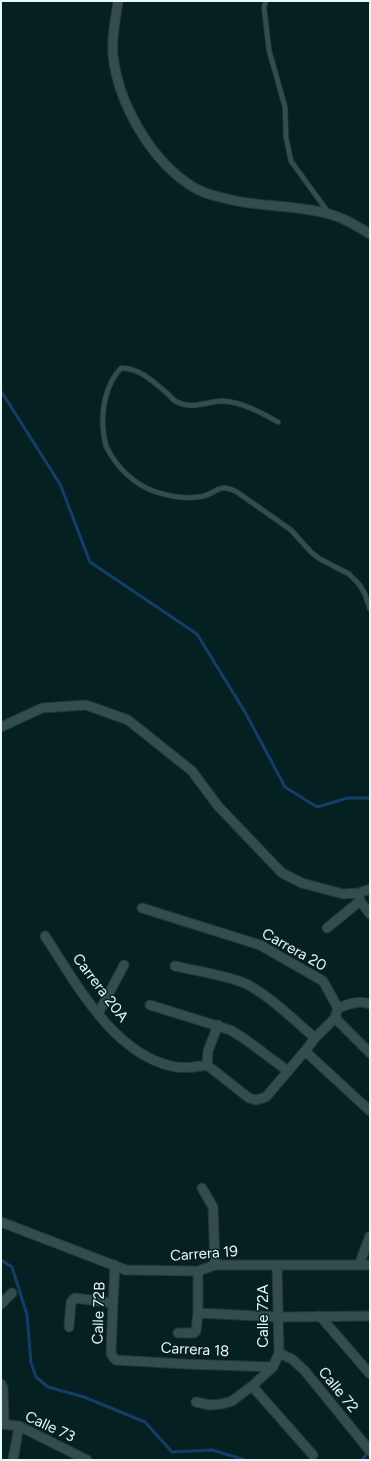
<!DOCTYPE html>
<style>
body{margin:0}
#map{position:relative;width:371px;height:1461px;overflow:hidden;background:#052020;font-family:Figtree,sans-serif}
canvas{display:block}
.frame{position:absolute;inset:0;border:2px solid #e8f8f8;pointer-events:none}
</style>
<div id="map">
<canvas width="371" height="1461"></canvas>
<div class="frame"></div>
</div>
<script>
const ctx = document.querySelector('canvas').getContext('2d');
ctx.lineJoin = 'round';
function strokePath(path, color, width, dash) {
  ctx.strokeStyle = color;
  ctx.lineWidth = width;
  ctx.lineCap = dash ? 'butt' : 'round';
  ctx.setLineDash(dash || []);
  ctx.stroke(path);
}
function label(font, color, halo, rows, align = 'center') {
  ctx.font = font + ' Figtree,sans-serif';
  ctx.lineWidth = 3;
  ctx.setLineDash([]);
  ctx.textBaseline = 'middle';
  ctx.strokeStyle = halo;
  ctx.fillStyle = color;
  for (const [text, x, y, turn = 0] of rows) {
    ctx.save();
    ctx.translate(x, y);
    ctx.rotate((+turn || 0) * Math.PI / 180);
    ctx.textAlign = isNaN(turn) ? turn : align;
    if (halo) ctx.strokeText(text, 0, 0);
    ctx.fillText(text, 0, 0);
    ctx.restore();
  }
}
strokePath(new Path2D(`
 M1,391l59,93 30,78 107,72 48,78 40,75 32,20 31,-9h22
 M1,1260l11,7 15,48 4,48 5,14 12,10 36,10 61,25 27,30 40,-2 33,10
 M362,1460l6,-8`), '#133e6b', 3);
const service = new Path2D(`
 M266,1l-2,6 5,43 16,57 1,30 5,24 37,51
 M278,422c-16,-9 -36,-20 -55,-21 -16,0 -29,9 -46,1 -3,-1 -6,-5 -9,-8 -14,-12 -28,-26 -47,-26 -16,17 -21,45 -17,68 1,4 1,9 3,12 10,20 28,37 49,44 13,4 28,7 42,5 18,-1 19,-16 39,-5l54,38 20,22 9,7 29,15 10,10 6,10 5,15`);
const minor = new Path2D(`
 M118,1c-2,18 -7,36 -5,54 5,48 38,106 80,132 8,5 21,9 31,11 34,10 71,6 105,16 15,4 28,12 41,20
 M1,727l41,-19 44,-3 42,15 64,51 26,35 64,67 20,10 41,11 16,-1 11,-4
 M359,896l1,5 10,13
 M142,908l118,37 63,36 15,27 -3,10 35,35
 M327,928l33,-27
 M45,936c31,47 67,116 126,130 12,3 24,1 36,-1
 M175,966c21,5 43,8 64,15 24,8 56,40 76,57
 M150,1005l80,25 12,7 46,34
 M338,1008c11,-4 20,-8 32,-4
 M98,1014l26,-49
 M335,1018l-20,20 -10,13 65,60
 M207,1065l42,33 7,2 10,-3 39,-46
 M207,1065l1,-14 10,-26
 M202,1188l11,19 2,58
 M1,1222l125,48 72,1 17,-6h155
 M115,1265l-2,38 -2,50 2,4 3,3 69,4 88,3
 M359,1265l11,-29
 M1,1304l11,-11
 M198,1313l81,4 91,-1
 M320,1316l50,58
 M69,1327l2,-25 4,-4 38,5
 M178,1333h16l2,-2 2,-18v-42
 M279,1353l13,6 13,12 65,80
 M1,1384l2,4 1,36
 M252,1386l61,69
 M196,1402l14,3 12,-1 10,-3 20,-15 21,-19 6,-14 -2,-88
 M1,1424l18,2 68,34
 M13,1460l6,-34`);
strokePath(service, '#2a3435', 6);
strokePath(minor, '#2a3435', 11);
strokePath(service, '#324d4d', 4.5);
strokePath(minor, '#324d4d', 9);
label('15px', '#e8f8f8', '#052020', [
 ["Carrera 20",294,950,29],
 ["Carrera 20A",100,988,53],
 ["Carrera 19",204,1254,-4],
 ["Calle 72B",99,1313,-88],
 ["Calle 72A",264,1316,-90],
 ["Carrera 18",195,1350,3],
 ["Calle 72",338,1390,51],
 ["Calle 73",50,1427,25]
]);
</script>
